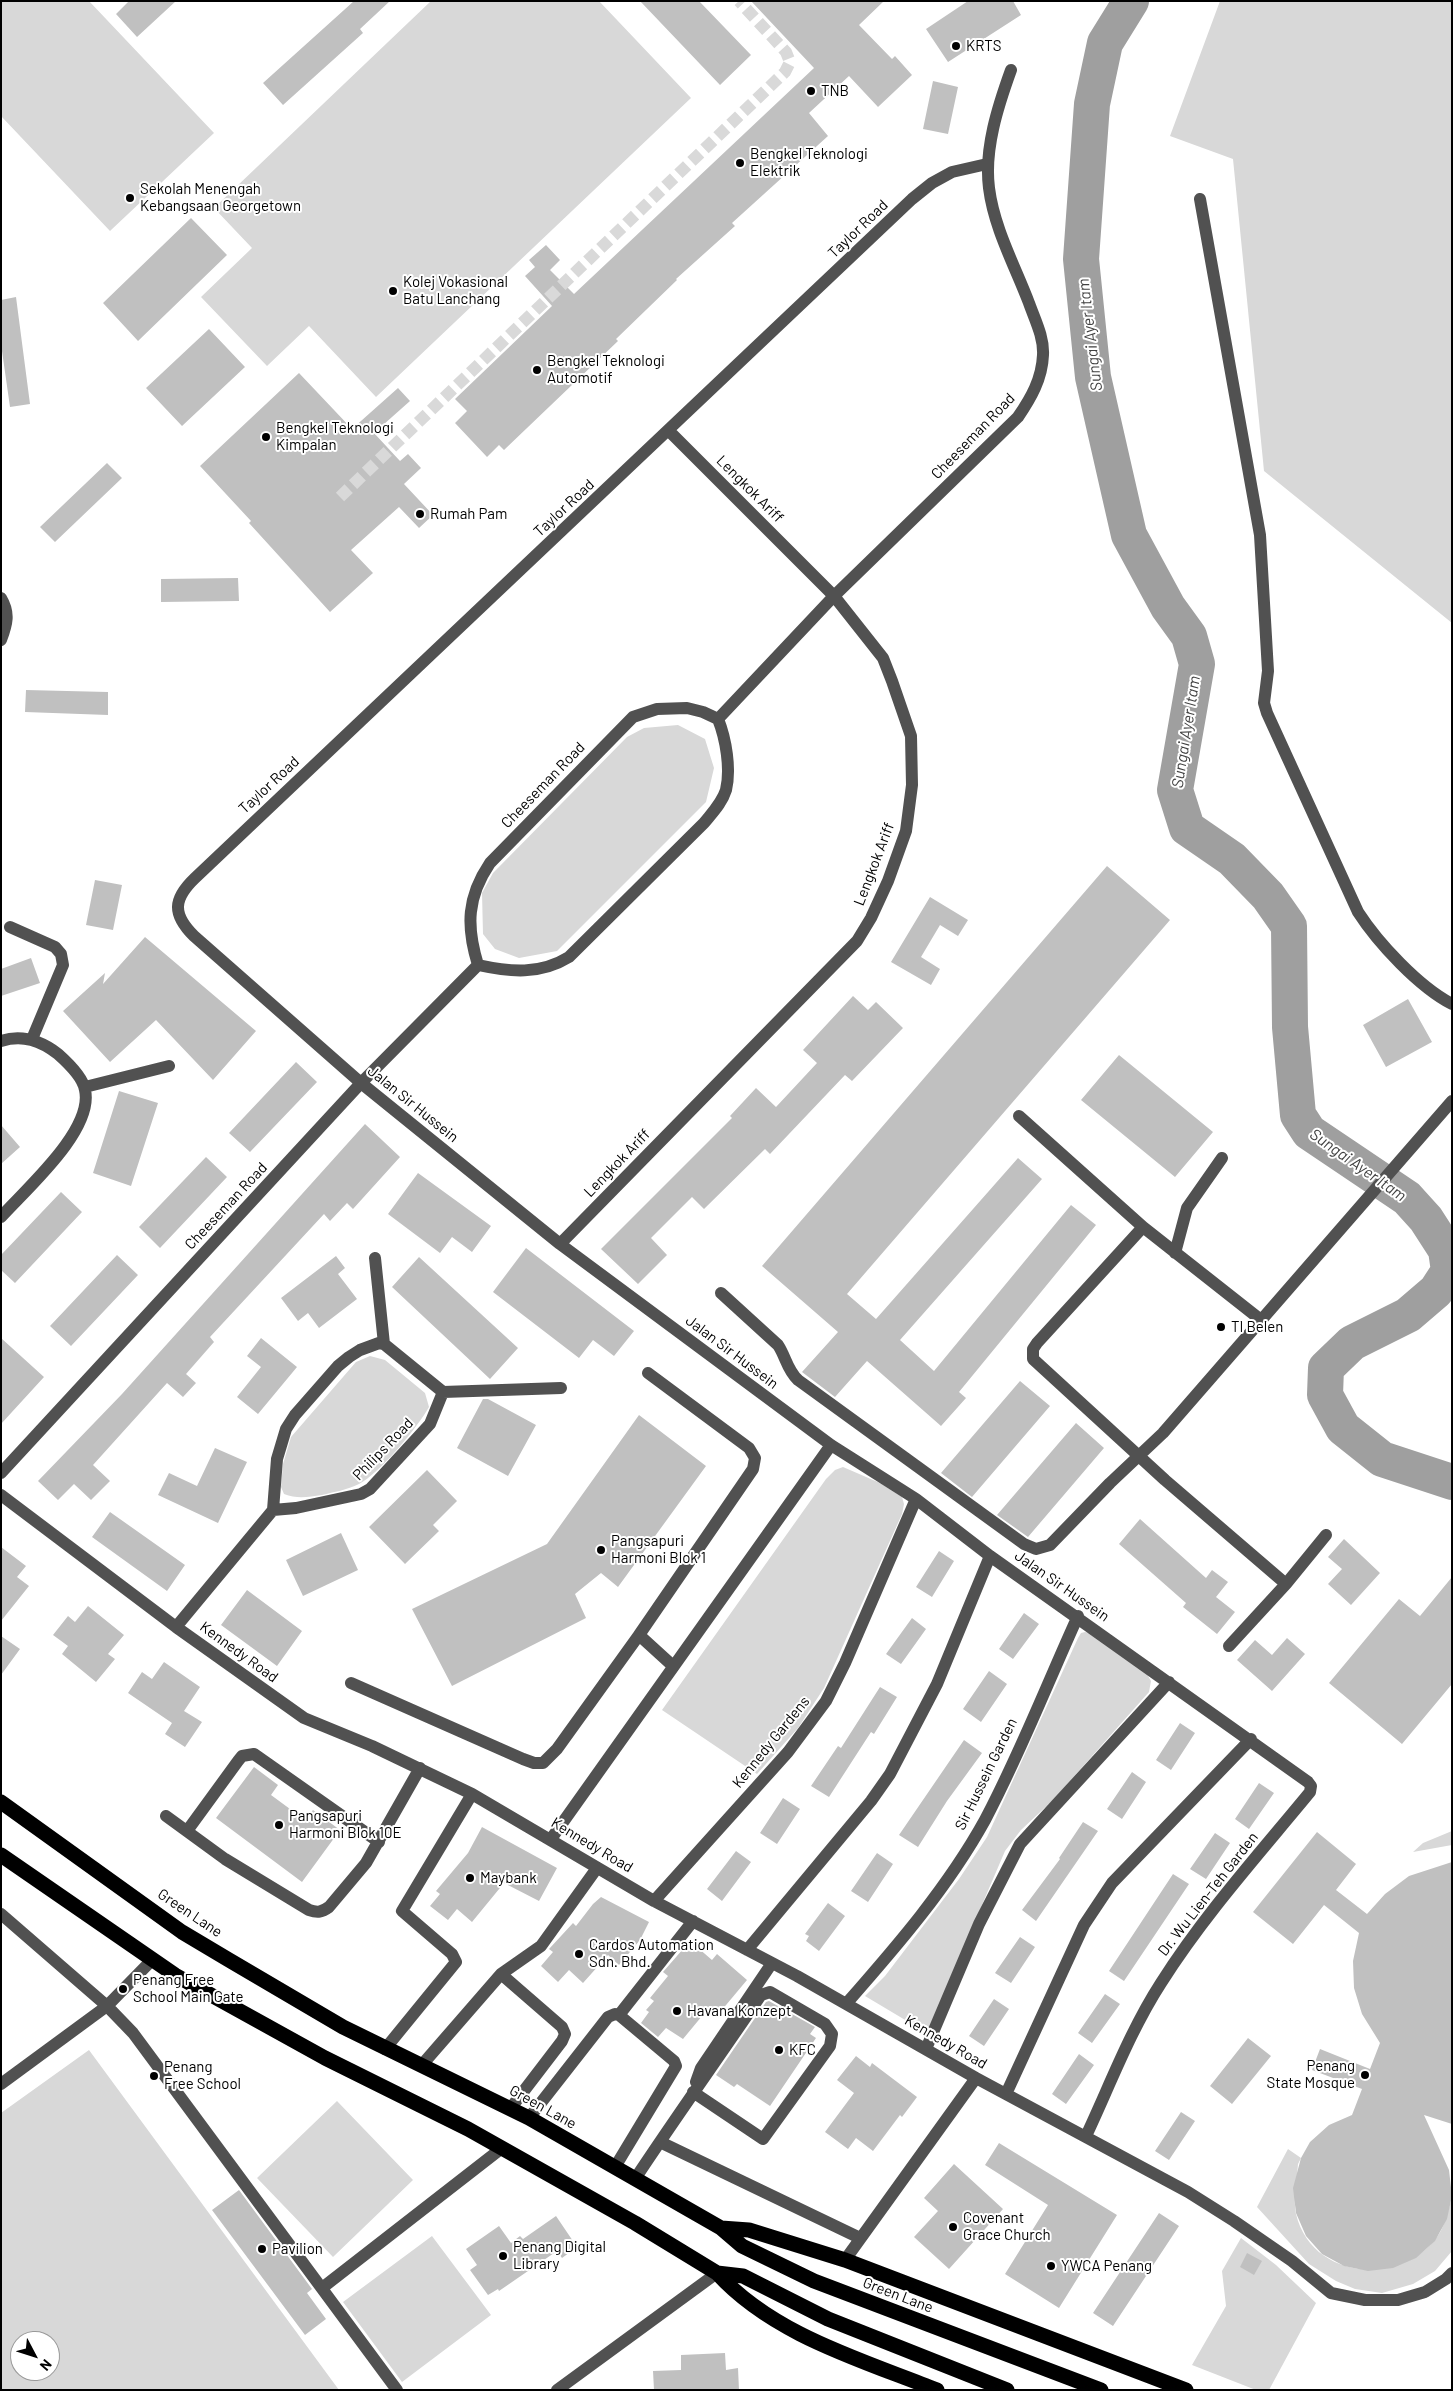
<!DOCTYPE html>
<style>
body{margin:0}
#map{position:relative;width:1453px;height:2391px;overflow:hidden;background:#fff;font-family:Barlow,sans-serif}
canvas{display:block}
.frame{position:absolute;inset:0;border:2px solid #000;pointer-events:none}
.north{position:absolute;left:10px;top:2331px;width:50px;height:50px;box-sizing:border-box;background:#fff;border:1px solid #999;border-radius:50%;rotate:130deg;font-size:14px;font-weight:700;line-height:20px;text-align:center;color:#000}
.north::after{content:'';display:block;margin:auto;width:18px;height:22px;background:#000;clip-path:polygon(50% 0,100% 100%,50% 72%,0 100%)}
</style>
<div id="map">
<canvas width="1453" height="2391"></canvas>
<div class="frame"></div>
<div class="north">N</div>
</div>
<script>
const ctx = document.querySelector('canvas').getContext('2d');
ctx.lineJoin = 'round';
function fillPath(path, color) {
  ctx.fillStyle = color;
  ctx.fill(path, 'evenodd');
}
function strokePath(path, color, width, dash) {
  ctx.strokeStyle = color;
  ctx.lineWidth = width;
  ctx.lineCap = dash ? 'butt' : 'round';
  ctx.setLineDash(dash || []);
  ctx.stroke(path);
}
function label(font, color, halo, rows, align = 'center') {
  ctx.font = font + ' Barlow,sans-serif';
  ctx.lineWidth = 4;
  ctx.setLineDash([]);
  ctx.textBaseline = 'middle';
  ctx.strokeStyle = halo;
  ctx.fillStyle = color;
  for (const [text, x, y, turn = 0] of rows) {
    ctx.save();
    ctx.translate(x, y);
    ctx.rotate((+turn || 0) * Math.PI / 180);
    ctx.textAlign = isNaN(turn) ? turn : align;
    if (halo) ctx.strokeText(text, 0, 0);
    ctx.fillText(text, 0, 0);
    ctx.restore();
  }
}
fillPath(new Path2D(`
 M1,1h88l125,132 -104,98 -109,-115z
 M431,1h168l92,97 -315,299 -67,-71 -42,40 -66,-69 51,-49 -38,-40z
 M1220,1h232v622l-188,-152 -31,-312 -63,-23z
 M678,725l27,14 9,29 -8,34 -149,149 -38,7 -24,-9 -12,-15 -1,-41 11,-20 134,-136 17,-9z
 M370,1356l15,4 40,33 4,14c-12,21 -49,66 -70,77 -12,6 -25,8 -37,11 -14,2 -25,4 -38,-1l-3,-7 2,-23 8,-27 65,-75z
 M843,1467l37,16 22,14 2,7 -2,10 -78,174 -26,40 -41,46 -95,-64 164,-231 9,-9z
 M1085,1632l5,1 57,41 4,7 -2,11 -96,108 -32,30 -16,21 -78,182 -62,-37 20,-20 74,-97 28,-42 91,-199 3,-5z
 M1452,1831v14l-39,7 10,-9z
 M89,2050l250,340h-338v-277zM20,2341h30v30h-30z
 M337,2101l76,79 -80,77 -76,-79z
 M1288,2149l13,9 -3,6c-1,14 -5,37 -2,50 15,63 98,73 138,27 11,-13 14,-29 18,-45v55l-17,20 -22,13 -31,9 -27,-4 -19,-8 -27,-17 -52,-57z
 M432,2236l59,79 -89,67 -59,-80z
 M1241,2238l35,27 40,38 -47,87h-13l-64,-25 34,-59 -4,-35z`), '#d8d8d8');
strokePath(new Path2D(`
 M1131,1l-26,42 -13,61 -11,155 12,118 36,158 39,72 21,29 8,28 -22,126 12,38 45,31 36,37 21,30 1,101 8,88 11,17 98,66 19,21 20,31 3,21 -13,20 -28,24 -56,28 -26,25 -1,27 18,33 39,31 70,23`), '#9f9f9f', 36);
fillPath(new Path2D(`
 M129,1h47l-39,36 -21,-23z
 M354,1h36l-30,28 3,4 -80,72 -20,-22z
 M640,1h59l52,54 -31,30z
 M751,1h133l-25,24 33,34 3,-3 17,19 -34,32 -29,-31 -40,37 19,23 -96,87 3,3 -59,53 1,1 -61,59 2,2 -114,109 -5,-5 -12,12 -32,-34 12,-12 -12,-12 97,-93 -27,-30 10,-9 -6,-7 17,-15 14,15 -10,10 24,24 240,-226z
 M968,1h45l8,14 -73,47 -22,-33z
 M933,81l25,6 -10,47 -25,-5z
 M191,218l36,37 -89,86 -35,-38z
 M16,297l14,107 -20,3 -9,-63v-44z
 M209,329l36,38 -63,59 -36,-38z
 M299,373l53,56 46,-41 12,13 -36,32 26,28 8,-7 13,14 -17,16 29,31 -14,13 -20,-21 -48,43 22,23 -43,39 -81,-89 2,-2 -51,-55z
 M107,463l15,15 -67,64 -15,-15z
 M238,578l1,23 -78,1v-23z
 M26,690l82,2v23l-83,-3z
 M1107,866l63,54 -323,374 29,25 142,-161 24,21 -142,161 34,31 137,-166 25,20 -137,167 7,6 -25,28 -74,-65 -32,36 -33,-25 36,-40 -76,-66z
 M95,880l27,5 -9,45 -27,-5z
 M930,897l38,23 -10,16 -18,-11 -19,32 19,12 -9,16 -40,-23z
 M145,937l111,94 -43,49 -57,-60 -46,42 -47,-51 42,-38 -2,11z
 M31,958l9,25 -39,13v-27z
 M853,996l15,14 8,-8 27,26 -51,53 -7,-6 -75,79 -5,-5 -61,60 -12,-12 -41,41 16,17 -29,29 -37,-35 131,-131 -2,-2 26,-28 20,19 41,-44 -14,-13z
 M1408,999l24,43 -46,25 -23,-42z
 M1119,1055l94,77 -38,45 -94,-77z
 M296,1062l21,20 -67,70 -21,-19z
 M119,1091l39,12 -27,83 -38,-13z
 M365,1124l35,33 -47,52 -6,-6 -17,18 -6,-7 -114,123 4,5 -28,32 10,9 -13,14 -16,-14 -74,82 17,16 -19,19 -17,-16 -16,16 -20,-19 84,-87z
 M1,1125l19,22 -19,17z
 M206,1157l21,20 -67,71 -21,-21z
 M418,1173l73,53 -19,26 -20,-15 -12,16 -52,-39z
 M61,1192l21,20 -67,71 -14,-13v-15z
 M526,1248l108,83 -20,25 -21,-16 -14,18 -86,-66z
 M117,1255l21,20 -67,71 -21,-20z
 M336,1256l9,12 -7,6 19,25 -38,29 -11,-15 -10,8 -17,-23z
 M419,1257l99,91 -28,31 -98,-92z
 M1,1338l43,39 -43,47z
 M261,1338l36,29 -39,47 -21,-17 24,-30 -14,-11z
 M1020,1381l30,25 -78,91 -31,-24z
 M483,1399h5l48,26 -28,51 -51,-28z
 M639,1415l67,51 -88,121 -17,-14 -26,21 11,24 -134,68 -40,-77 135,-65z
 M1076,1423l28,25 -76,89 -31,-22z
 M215,1448l32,14 -29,61 -60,-28 11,-22 28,13z
 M427,1470l30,31 -24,24 6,6 -34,33 -36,-37z
 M110,1512l75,53 -18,26 -75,-54z
 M1140,1519l66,59 6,-8 16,12 -12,15 19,15 -18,22 -34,-27 3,-4 -67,-59z
 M341,1533l17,37 -55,26 -17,-36z
 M1344,1539l36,34 -29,32 -23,-21 14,-15 -14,-12z
 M1,1547l25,19 -9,11 12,9 -28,35z
 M939,1551l15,10 -22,36 -16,-10z
 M1452,1577v107l-50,60 -73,-61 70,-84 21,17z
 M247,1590l55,41 -25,35 -56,-41z
 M88,1606l36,29 -16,19 7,5 -19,23 -34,-28 6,-8 -15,-11 15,-19 7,6z
 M1024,1613l15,11 -26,35 -14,-10z
 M912,1618l14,11 -25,35 -15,-10z
 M1,1636l19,13 -19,26z
 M1287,1638l18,16 -33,37 -35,-31 18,-20 17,15z
 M164,1662l36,25 -16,24 18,11 -17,25 -20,-13 7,-11 -44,-30 14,-21 10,7z
 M989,1671l18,13 -26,38 -18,-13z
 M880,1687l17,10 -23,37 -3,-2 -42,65 -18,-11 27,-40 3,2z
 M1180,1723l15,10 -24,37 -15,-10z
 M964,1740l18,13 -35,48 -29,46 -19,-12z
 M254,1767l24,18 -7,10 34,25 8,-10 27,20 -38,52 -86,-64z
 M1132,1772l14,10 -24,37 -15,-10z
 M1259,1783l15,10 -25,36 -14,-10z
 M783,1798l17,11 -23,35 -17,-11z
 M1083,1822l15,9 -62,90 -14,-11 38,-51 -1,-1z
 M482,1827l75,41 -18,33 -35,-18 -32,39 -15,-13 -9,11 -18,-14 10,-12 -4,-3 32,-38z
 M1317,1832l39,32 -20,26 31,24 18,-20 24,-18 43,-14v262l-28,-9 25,55 3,26 -5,23 -12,22 -19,17 -23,10 -25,3 -24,-5 -22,-12 -16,-18 -10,-23 -3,-25 8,-30 9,-16 19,-17 23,-10 10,-26 -50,-19 8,-21 50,20 10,-26 -18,-29 -8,-26 -1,-27 6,-28 -35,-28 -31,39 -40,-32z
 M1215,1833l15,10 -24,36 -16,-10z
 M736,1851l15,11 -29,39 -15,-12z
 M877,1853l16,11 -25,38 -17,-11z
 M1173,1874l16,10 -65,97 -15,-10z
 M601,1897l48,25 -9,18 -21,25 -11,-10 -25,28 -14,-13 -11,12 -17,-16 12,-14 -4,-3 24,-26 3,3 17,-22z
 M828,1903l17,13 -26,35 -13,-10 3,-5 -4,-2z
 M1020,1937l15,10 -24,36 -16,-10z
 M690,1941l22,19 5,-6 30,26 -31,37 -9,-7 -24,29 -17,-11 -8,9 -17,-14 8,-11 -3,-2 8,-9 -4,-3 18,-22 -5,-4z
 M1105,1994l15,10 -28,39 -14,-10z
 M994,1999l15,10 -25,37 -15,-10z
 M769,2001l46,26 -5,7 6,4 -46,68 -33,-22 -3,3 -18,-12 50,-73z
 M1248,2038l23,18 -39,48 -22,-18z
 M1079,2054l15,11 -28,39 -14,-10z
 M856,2056l14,11 2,-4 45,34 -15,20 -2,-2 -27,36 -17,-13 -8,11 -23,-17 29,-39 -17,-13z
 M1181,2112l14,9 -26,39 -14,-9z
 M999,2143l118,72 -58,93 -54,-34 43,-69 -63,-40z
 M954,2164l49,45 -54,60 -35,-32 24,-26 -14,-13z
 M239,2190l73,99 -5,4 19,26 -21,16 -93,-125z
 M1159,2213l20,13 -66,100 -20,-13z
 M556,2216l21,31 -15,11 -5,-7 -58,40 -1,-2 -10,6 -18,-25 7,-5 -11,-16 33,-23 12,17 9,-7 3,3z
 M1247,2253l15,8 -8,14 -14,-8z
 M725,2353l1,17 12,-2 1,22h-85l-1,-19 28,-1v-15z`), '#c0c0c0');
strokePath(new Path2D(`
 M340,497l445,-425 5,-10 -4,-10 -47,-51`), '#d9d9d9', 12, [12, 6]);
strokePath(new Path2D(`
 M987,164l-35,8 -20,11 -20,16 -717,679c-22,21 -23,36 -1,58l167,147 199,161 271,201 85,54 74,57 318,226 3,4 -1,6c-51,62 -106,123 -149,191 -31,48 -51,102 -75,153
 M1200,199l60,336 8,136 -4,32 3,10 91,199c20,31 61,75 94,92
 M1,598c9,15 6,26 0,42
 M687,708l16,4 15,7c8,20 13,50 8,71 -4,13 -14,23 -22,33l-135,134c-29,18 -59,15 -91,8 -12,-39 -11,-68 12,-102l143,-146 24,-8z
 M718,719l116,-123 184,-179c13,-19 24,-38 25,-62 1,-18 -8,-35 -14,-52 -14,-37 -35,-75 -40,-115 -5,-39 9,-82 22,-118
 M10,927l45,20 6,7 2,11 -31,74
 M1,1041c22,-7 40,0 57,13 9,8 25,23 27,36 9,40 -59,99 -84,127
 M85,1087l84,-21
 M1019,1116l124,111 118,93
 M1143,1227l-106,116 -4,6v10l132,121 121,104 -57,62
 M560,1244l297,-303 14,-23 17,-37 18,-50 6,-46 -1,-49 -19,-55 -9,-23 -49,-62 -165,-165
 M1175,1253l12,-45 35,-50
 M375,1258l9,86
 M721,1293l57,52c8,12 9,25 20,35l226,164 12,5 14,-4 60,-62 53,-50 289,-332
 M648,1373l101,75 6,10 -2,11 -114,166 34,31
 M443,1392l118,-4
 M1,1473l360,-390 117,-118
 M1,1495l175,132 128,91 68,28 100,48 182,107 143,75 179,102 212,114 46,29 58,40 39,32 34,7h33l27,-8 21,-13 6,-6
 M273,1510l23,-2 65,-14 9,-5 60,-65 13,-32
 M1286,1584l40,-49
 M176,1627l97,-117 4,-51 9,-30 9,-14 43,-49 11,-9 11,-7 19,-7 5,1 59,48
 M351,1683l172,76 11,4h9l14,-14 82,-114
 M166,1816l59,43 84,51c9,3 13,2 20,-3l37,-44 54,-95
 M187,1831l51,-70 4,-5 12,-2 125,88
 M551,1839l280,-394
 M654,1901l134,-149 38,-51 19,-38 71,-164
 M1,1914l106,92 26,27 264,357
 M747,1950l124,-149 19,-27 47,-90 53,-128
 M501,1974l61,53 3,7 -3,7 -52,68
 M846,2004c51,-58 102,-117 139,-184 35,-66 62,-136 93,-204
 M619,2015l74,-94
 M385,2049l71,-87 -4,-8 -50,-43 70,-117
 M926,2049l53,-125 41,-80 149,-162
 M421,2066l80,-92 40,-28 56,-78
 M696,2082l5,-14 71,-105
 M1,2084l106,-78 45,-46
 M1006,2094l78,-169 28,-42 139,-144
 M529,2118l79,-101 7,-3 4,1 55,46 2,5 -61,101
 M660,2142l200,96
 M635,2179c41,-62 84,-122 126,-184l9,-3 55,32 7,10 -2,12 -67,93 -70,-47
 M845,2260l131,-182
 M322,2288l180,-140
 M557,2390l160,-117`), '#515151', 12);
strokePath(new Path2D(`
 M1,1802l181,130 47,28 114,67 186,91 192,110 21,18 72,35 287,109
 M1,1855l174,120 150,83 143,71 167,94 82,50 26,3 85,43 179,71
 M721,2228l28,2 96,30 341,130
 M717,2273c56,62 145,87 220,117`), '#000', 15);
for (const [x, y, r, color] of [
 [956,46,5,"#000"],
 [811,91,5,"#000"],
 [740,163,5,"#000"],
 [130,198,5,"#000"],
 [393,291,5,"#000"],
 [537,370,5,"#000"],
 [266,437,5,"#000"],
 [420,514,5,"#000"],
 [1221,1327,5,"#000"],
 [601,1550,5,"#000"],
 [279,1825,5,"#000"],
 [470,1878,5,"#000"],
 [579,1954,5,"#000"],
 [123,1989,5,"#000"],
 [677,2011,5,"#000"],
 [779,2050,5,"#000"],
 [1365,2075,5,"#000"],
 [154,2076,5,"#000"],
 [953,2227,5,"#000"],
 [262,2249,5,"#000"],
 [503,2256,5,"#000"],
 [1051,2266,5,"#000"]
]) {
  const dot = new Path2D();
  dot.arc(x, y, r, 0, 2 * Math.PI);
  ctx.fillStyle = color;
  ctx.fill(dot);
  strokePath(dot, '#fff', 2);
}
label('15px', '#000', '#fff', [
 ["KRTS",966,46],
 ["TNB",821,91],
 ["Bengkel Teknologi",750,154],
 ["Elektrik",750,171],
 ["Sekolah Menengah",140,189],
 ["Kebangsaan Georgetown",140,206],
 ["Kolej Vokasional",403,282],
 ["Batu Lanchang",403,299],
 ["Bengkel Teknologi",547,361],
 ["Automotif",547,378],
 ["Bengkel Teknologi",276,428],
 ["Kimpalan",276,445],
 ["Rumah Pam",430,514],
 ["TI Belen",1231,1327],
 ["Pangsapuri",611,1541],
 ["Harmoni Blok 1",611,1558],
 ["Pangsapuri",289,1816],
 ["Harmoni Blok 10E",289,1833],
 ["Maybank",480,1878],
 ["Cardos Automation",589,1945],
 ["Sdn. Bhd.",589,1962],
 ["Penang Free",133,1980],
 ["School Main Gate",133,1997],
 ["Havana Konzept",687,2011],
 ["KFC",789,2050],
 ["Penang",1355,2066,"right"],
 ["State Mosque",1355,2083,"right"],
 ["Penang",164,2067],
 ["Free School",164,2084],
 ["Covenant",963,2218],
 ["Grace Church",963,2235],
 ["Penang Digital",513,2247],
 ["Library",513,2264],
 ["Pavilion",272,2249],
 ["YWCA Penang",1061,2266]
], 'left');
label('15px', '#000', '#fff', [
 ["Taylor Road",858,229,-44],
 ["Cheeseman Road",973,436,-46],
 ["Lengkok Ariff",750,489,45],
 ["Taylor Road",564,508,-43],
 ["Taylor Road",269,785,-43],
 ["Cheeseman Road",543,785,-46],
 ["Lengkok Ariff",874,864,-69],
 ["Jalan Sir Hussein",413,1104,39],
 ["Lengkok Ariff",617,1163,-46],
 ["Cheeseman Road",226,1206,-47],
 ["Jalan Sir Hussein",732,1352,37],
 ["Philips Road",383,1449,-46],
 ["Jalan Sir Hussein",1062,1586,35],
 ["Kennedy Road",239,1652,36],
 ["Kennedy Gardens",771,1742,-51],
 ["Sir Hussein Garden",986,1774,-64],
 ["Kennedy Road",592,1845,31],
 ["Dr. Wu Lien-Teh Garden",1208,1894,-52],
 ["Green Lane",190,1913,34],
 ["Kennedy Road",946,2042,30],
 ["Green Lane",543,2107,29],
 ["Green Lane",898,2295,21]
]);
label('italic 16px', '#404040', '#fff', [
 ["Sungai Ayer Itam",1090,335,-97],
 ["Sungai Ayer Itam",1186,732,-81],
 ["Sungai Ayer Itam",1358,1165,35]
]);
</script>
